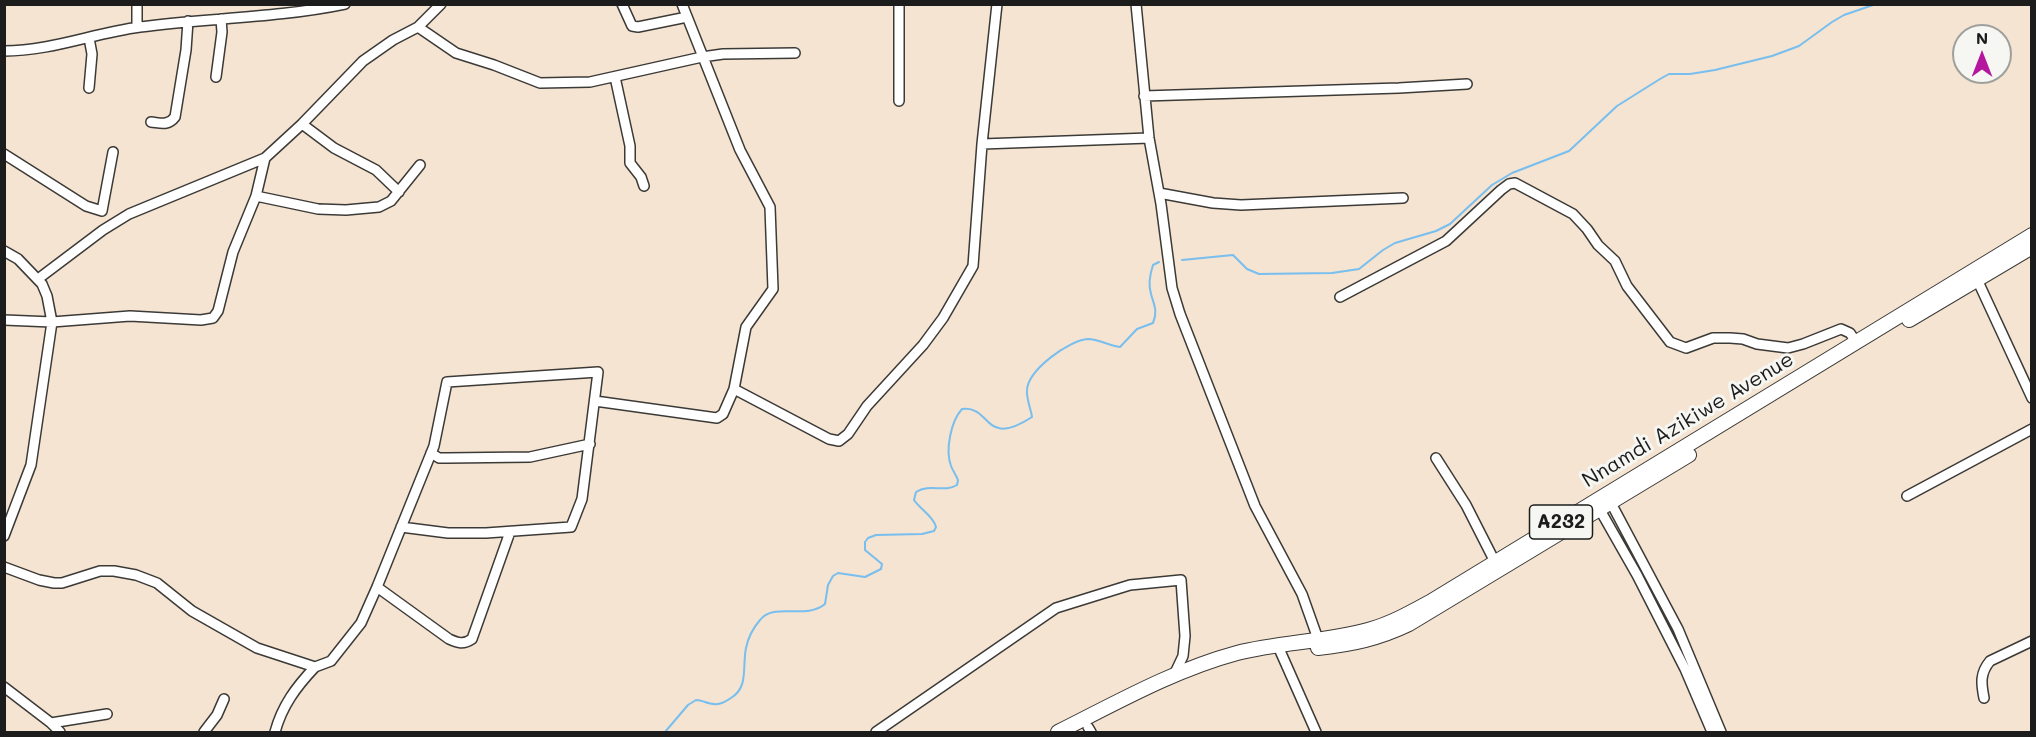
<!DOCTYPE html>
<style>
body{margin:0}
#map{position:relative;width:2036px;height:737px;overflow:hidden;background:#f4e4d1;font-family:Mali,sans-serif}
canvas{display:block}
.frame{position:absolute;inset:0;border:6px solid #1c1c1c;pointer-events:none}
.north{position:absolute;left:1952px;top:24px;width:60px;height:60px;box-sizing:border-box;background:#f6f6f2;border:2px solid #9f9f9c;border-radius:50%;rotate:0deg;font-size:16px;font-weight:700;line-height:24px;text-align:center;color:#1c1c1c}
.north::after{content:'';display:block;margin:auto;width:21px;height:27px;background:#b5179e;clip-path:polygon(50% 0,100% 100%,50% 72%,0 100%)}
</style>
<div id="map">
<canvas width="2036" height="737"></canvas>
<div class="frame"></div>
<div class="north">N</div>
</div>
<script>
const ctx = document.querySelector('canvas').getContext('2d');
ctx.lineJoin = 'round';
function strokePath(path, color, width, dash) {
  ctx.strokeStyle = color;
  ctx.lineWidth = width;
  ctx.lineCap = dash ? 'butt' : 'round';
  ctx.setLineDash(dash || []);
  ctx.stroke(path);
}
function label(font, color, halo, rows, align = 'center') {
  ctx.font = font + ' Mali,sans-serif';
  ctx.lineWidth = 6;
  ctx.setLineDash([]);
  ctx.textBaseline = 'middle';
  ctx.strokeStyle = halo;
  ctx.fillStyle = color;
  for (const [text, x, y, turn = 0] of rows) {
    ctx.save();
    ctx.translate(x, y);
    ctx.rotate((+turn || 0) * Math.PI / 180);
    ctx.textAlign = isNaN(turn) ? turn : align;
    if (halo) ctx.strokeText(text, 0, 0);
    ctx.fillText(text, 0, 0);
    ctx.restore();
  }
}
strokePath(new Path2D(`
 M1182,260l51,-5 14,14 12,5 73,-1 27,-4 24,-19 12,-7 41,-12 14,-7 42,-39 20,-12 57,-22 48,-45 43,-27 9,-5h21l25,-4 57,-14 27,-10 33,-24 12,-7 32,-11
 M665,732l23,-27 8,-5c6,0 12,4 18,4 6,1 11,-2 17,-6 18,-11 11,-31 15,-50 2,-10 8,-21 14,-28 14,-18 46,0 65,-16l3,-19 5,-9 5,-3 27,4 16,-8 1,-5 -17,-14v-8l3,-4 8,-3 46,-1 12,-3 2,-4c-2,-10 -16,-18 -22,-27l2,-8c14,-9 28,1 41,-7l1,-5c-2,-5 -5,-9 -7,-14 -6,-16 0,-45 11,-57 30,-4 21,40 70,8 -1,-8 -6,-19 -5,-27 1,-20 42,-50 61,-51 11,0 21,7 32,8l17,-18 16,-6c5,-12 1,-18 -2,-29 -3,-10 -1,-20 2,-29l6,-3`), '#78beef', 2);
const street = new Path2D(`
 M622,4l10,22 6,1 49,-10
 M1136,4l13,134 12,66 11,84 8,26 75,192 47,88 16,45
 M137,27v-23
 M418,27l38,26 38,12 46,18 50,-1 112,-25 21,-3 72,-1
 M4,51c47,0 90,-18 136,-24 68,-9 137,-9 205,-23
 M216,77l6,-45 -1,-13
 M615,77l15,69v17l11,14 3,9
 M89,88l3,-34 -3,-16
 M1144,96l255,-8 68,-4
 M899,101v-97
 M151,122c10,1 17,4 24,-5l11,-67 2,-29
 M302,124l32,24 42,22 23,22
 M982,144l167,-6
 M4,154l82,52 16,5 11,-59
 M1159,193l54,10 28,2 162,-7
 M256,196l62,13 28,1 33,-3 12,-6 29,-36
 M4,251l14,8 24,25 5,12 5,26 -21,143 -27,71
 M1975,275l57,123
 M38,279l65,-49 26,-16 136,-56 37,-34 61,-63 30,-21 25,-13 23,-23
 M1340,297l106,-56 55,-51 8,-6 6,-1 58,31 14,15 11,16 17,16 12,25 43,56 16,6 27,-10h17l13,1 14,5 31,4 15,-4 38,-15 9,4 6,9
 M4,320l48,2 78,-6 71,4 12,-2 5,-7 15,-59 23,-56 9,-38
 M734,389l95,50 10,2 9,-7 19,-28 56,-61 20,-27 30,-52 9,-122 15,-140
 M595,401l122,17 6,-4 11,-25 12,-62 27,-38 -3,-82 -30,-57 -58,-146
 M431,453l8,5h8l83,-1 60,-13
 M1436,458l30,47 29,57
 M1907,496l125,-67
 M1611,503l67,126 43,103
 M1600,510l37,65 48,94 27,63
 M4,567l35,13 15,3h8l38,-12h14l22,4 21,8 35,28 65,37 58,19 16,-6 30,-38 16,-36 57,-141 13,-64 151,-10 -16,127 -11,28 -85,6h-38l-47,-6
 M377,587l72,52c9,4 14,6 23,0l38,-107
 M1277,644l39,88
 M4,687l47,36 9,9
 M1984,698c-3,-15 -4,-25 6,-37l42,-20
 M51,723l56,-9
 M1088,727l3,5
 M204,732l13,-17 7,-16
 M275,732c7,-26 21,-45 40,-65
 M876,732l180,-124 74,-23 51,-5 4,56 -2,20 -9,19`);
const primary = new Path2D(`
 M1909,320l123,-73
 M1318,648c34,-4 60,-9 91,-24l280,-169
 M1058,732c58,-29 116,-62 179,-79 43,-11 88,-11 131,-23 22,-6 42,-17 62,-28l602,-367`);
strokePath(street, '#3c3a37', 12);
strokePath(primary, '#3c3a37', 16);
strokePath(street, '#fff', 9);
strokePath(primary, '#fff', 14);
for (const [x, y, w] of [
 [1561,522,63]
]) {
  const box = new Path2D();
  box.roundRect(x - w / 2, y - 17, w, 34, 4.5);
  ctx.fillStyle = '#f6f6f2';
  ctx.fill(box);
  strokePath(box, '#1c1c1c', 1.5);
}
label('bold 20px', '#1c1c1c', null, [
 ["A232",1561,522]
]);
label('21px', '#1c1c1c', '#f6f6f2', [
 ["Nnamdi Azikiwe Avenue",1688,420,-31]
]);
</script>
